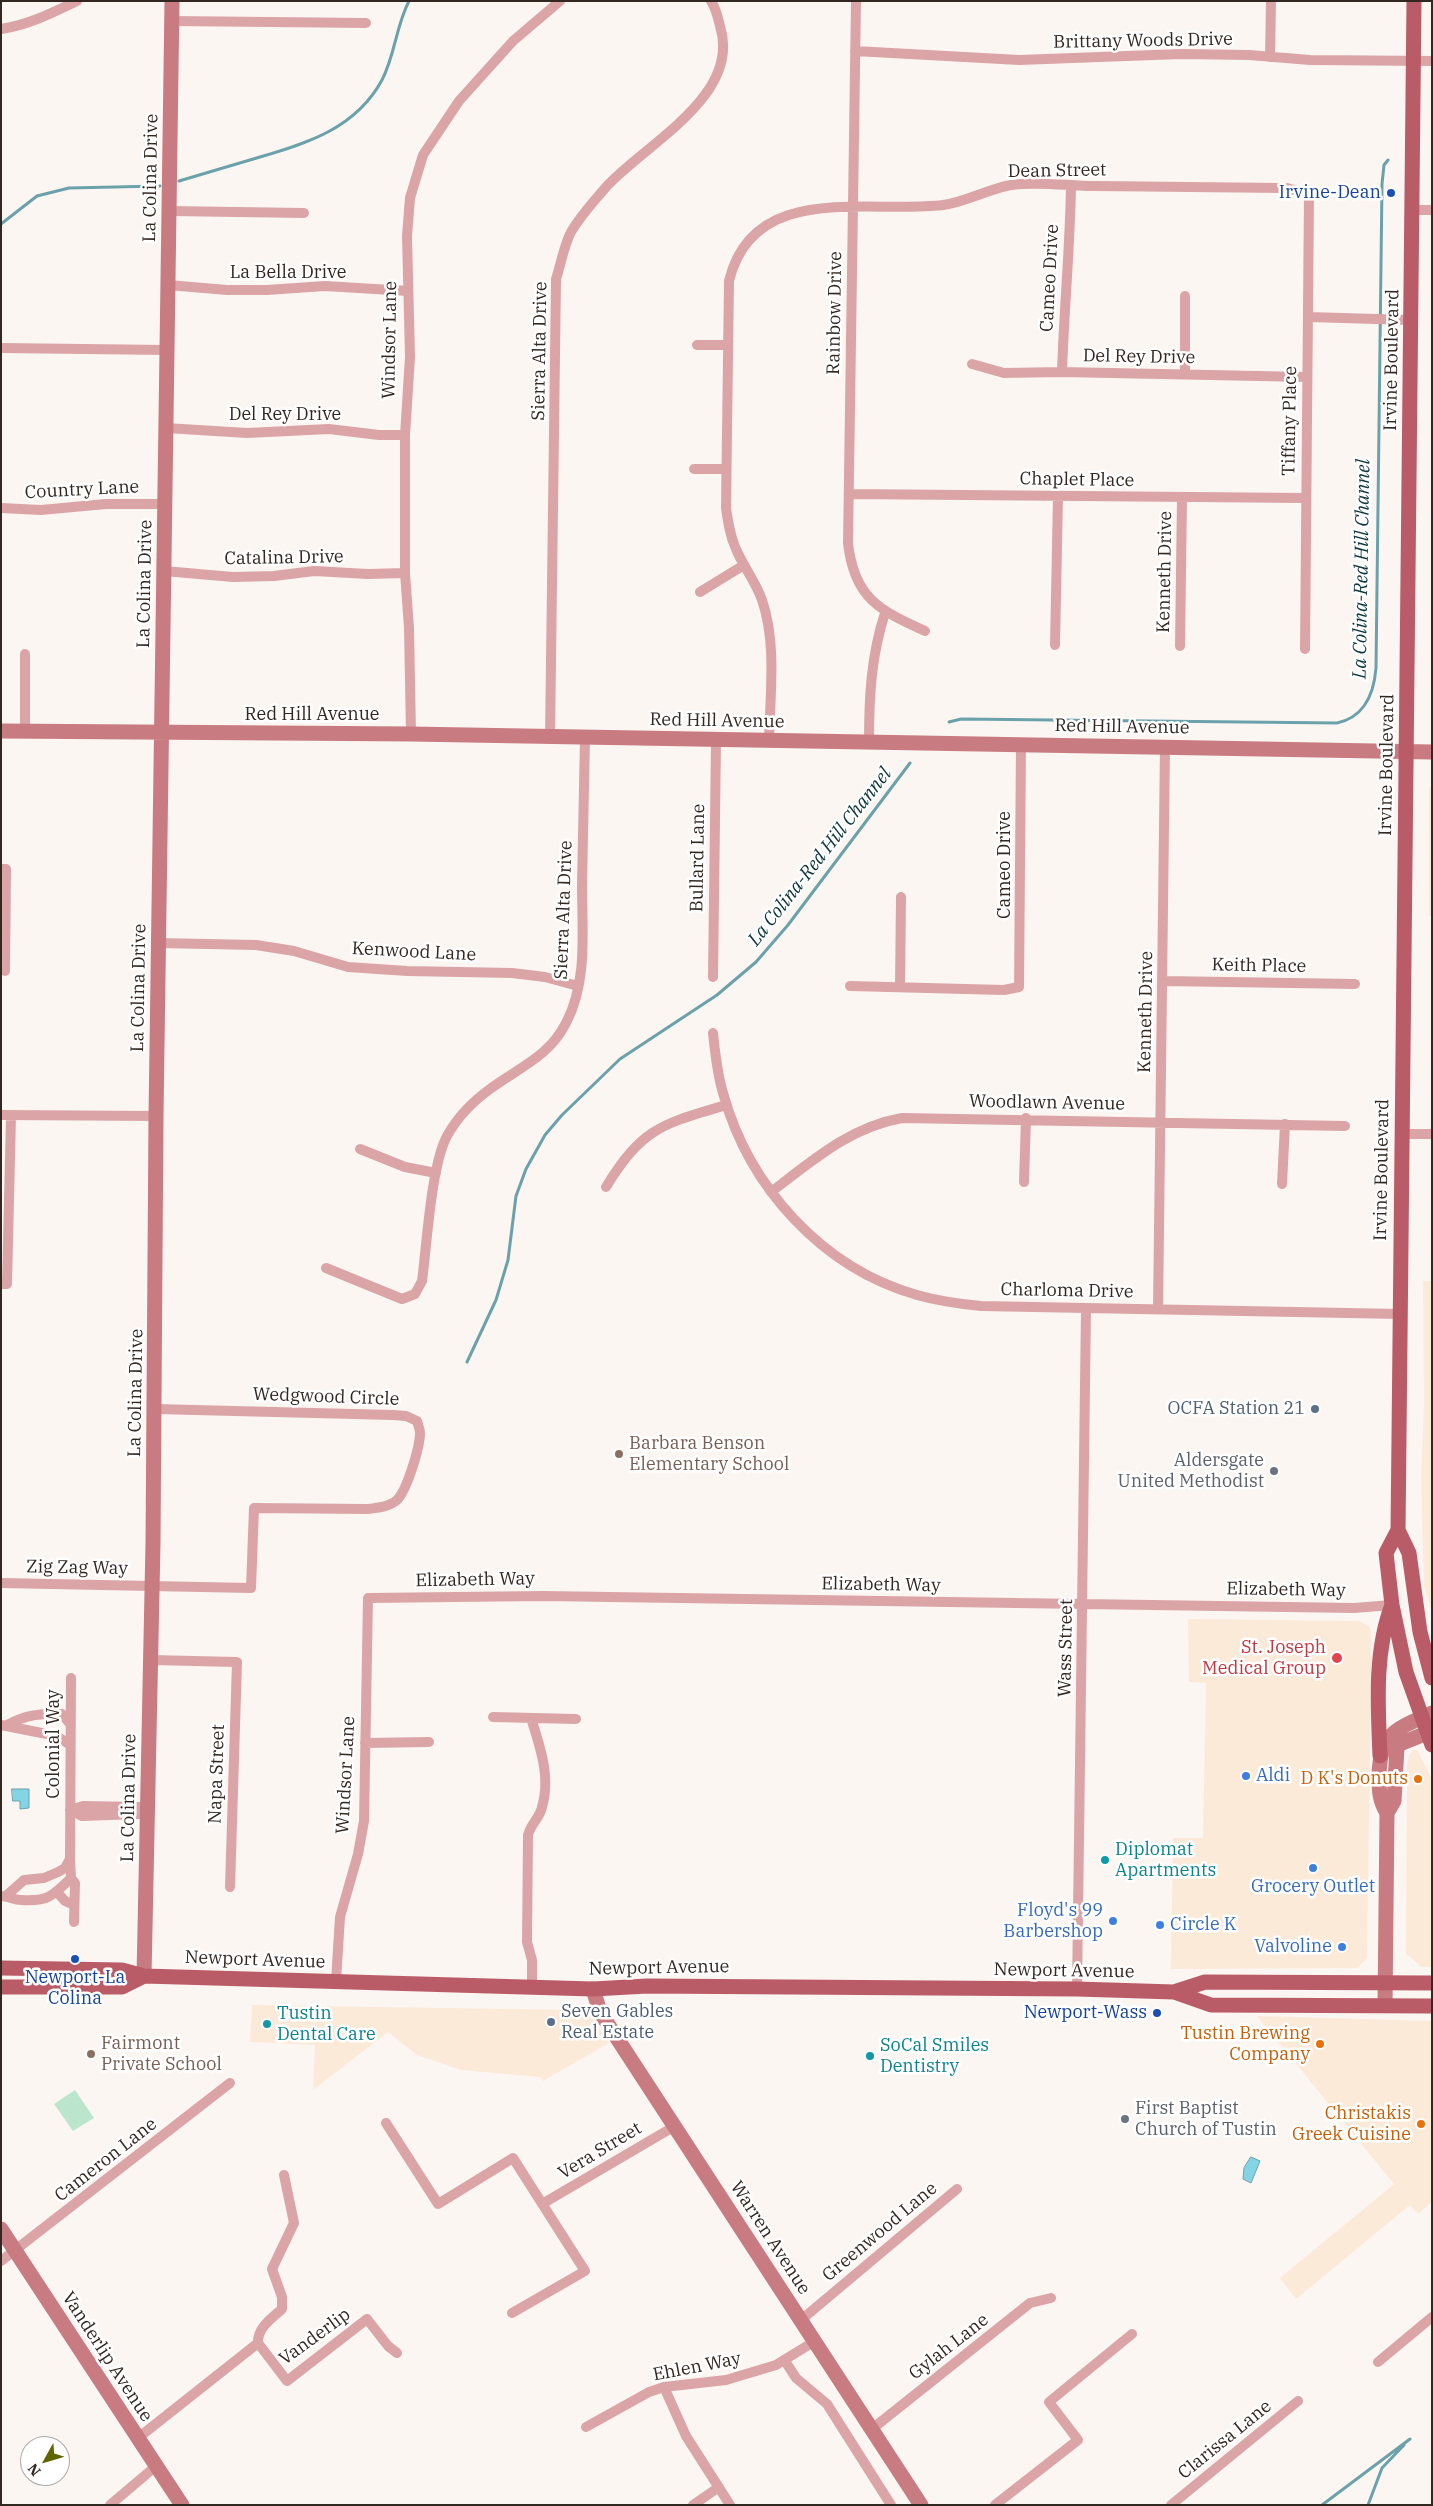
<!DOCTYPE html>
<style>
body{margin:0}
#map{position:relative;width:1433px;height:2506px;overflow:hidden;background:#fcf6f3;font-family:"IBM Plex Serif",serif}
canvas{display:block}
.frame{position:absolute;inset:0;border:2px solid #322721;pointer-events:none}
.north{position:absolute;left:20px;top:2436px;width:50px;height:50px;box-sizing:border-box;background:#fff;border:1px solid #ada9a6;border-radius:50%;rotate:231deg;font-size:14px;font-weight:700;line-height:20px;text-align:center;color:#322721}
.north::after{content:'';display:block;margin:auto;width:18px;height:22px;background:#616400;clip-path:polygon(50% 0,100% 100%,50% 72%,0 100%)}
</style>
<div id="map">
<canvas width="1433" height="2506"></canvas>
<div class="frame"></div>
<div class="north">N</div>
</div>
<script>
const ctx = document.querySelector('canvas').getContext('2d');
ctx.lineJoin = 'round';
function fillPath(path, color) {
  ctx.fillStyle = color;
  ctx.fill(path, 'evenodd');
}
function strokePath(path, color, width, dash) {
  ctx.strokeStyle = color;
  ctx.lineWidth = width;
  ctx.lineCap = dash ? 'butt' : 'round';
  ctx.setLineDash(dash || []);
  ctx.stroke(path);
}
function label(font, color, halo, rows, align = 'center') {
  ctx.font = font + ' "IBM Plex Serif",serif';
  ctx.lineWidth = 5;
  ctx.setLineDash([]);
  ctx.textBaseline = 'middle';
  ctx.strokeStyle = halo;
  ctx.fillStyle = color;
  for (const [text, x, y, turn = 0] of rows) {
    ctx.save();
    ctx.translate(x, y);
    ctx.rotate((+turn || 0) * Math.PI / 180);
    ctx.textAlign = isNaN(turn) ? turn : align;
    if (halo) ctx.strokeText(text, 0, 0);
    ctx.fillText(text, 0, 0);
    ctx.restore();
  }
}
fillPath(new Path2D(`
 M1432,785v131h-3v-128z
 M1423,1281h9v331l-8,-26 -3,-109 3,-73z
 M1188,1619l170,2 11,5 2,5v54l-4,273 -10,10 -186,1 2,-131h30l3,-155 -17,-1z
 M1413,1750h4l15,29v188h-11l-15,-14 1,-187 2,-11z
 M252,2005l322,5 16,4 19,29 -66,38 -3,-4 -79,-7 -44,-15 -29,-23 -75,58 2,-45 -65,-3z
 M1257,2016l175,5v181l-14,12 -8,-9 -114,94 -16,-21 114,-94z`), '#fcead9');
fillPath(new Path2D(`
 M75,2090l19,28 -21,13 -19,-27z`), '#bbe5cd');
const water = new Path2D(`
 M12,1789h17v19l-9,1v-8h-7z
 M1251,2157l9,4 -9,22 -8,-4 1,-11z`);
fillPath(water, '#83d5e5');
strokePath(water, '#6ba1aa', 1);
strokePath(new Path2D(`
 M179,181c27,-8 54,-16 81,-24 48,-14 96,-29 122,-77 13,-25 14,-54 27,-79
 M1,224l36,-28 32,-8 91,-2
 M949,722l12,-3 376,4c28,-6 37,-30 39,-55l6,-484 2,-19 4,-5
 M467,1362l29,-62 12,-40 8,-64 10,-27 19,-34 17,-20 58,-56 97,-64 39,-33 32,-37 122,-162
 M1322,2505l88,-66
 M1368,2505l14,-37 22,-23`), '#6ba1aa', 3);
strokePath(new Path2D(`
 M856,1l-8,542c6,55 31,67 77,88
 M172,21l194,2
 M1,29c27,-4 51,-16 76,-28
 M855,51l164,9 162,-6 68,1 61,5 122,1
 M1270,57l1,-56
 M1412,210h20
 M169,211l135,2
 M168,285l59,5h40l58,-4 83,5
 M1308,317l103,3
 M697,345h30
 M1,348l166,2
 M972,364l32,9 58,-1 245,5
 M1062,372c2,-62 8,-124 9,-186
 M1185,374v-78
 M166,428l81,5 82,-4 50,6h26
 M694,469h32
 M849,494l456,4
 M1,508l40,2 65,-6h59
 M164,571l69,6 41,-1 40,-5 54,3 37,-1
 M700,592l44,-27
 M1055,645l3,-149
 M1180,646l2,-149
 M25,731v-77
 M411,734l-2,-106 -4,-55v-138l5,-78 -3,-121 3,-38 13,-43 36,-54 54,-60 47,-40
 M550,737l6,-458c5,-15 8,-34 15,-47 9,-16 24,-32 35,-45 39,-43 136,-91 114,-161 -2,-8 -4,-18 -9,-25
 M769,741c1,-47 8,-97 -7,-141 -6,-18 -19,-34 -26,-51 -6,-13 -8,-27 -10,-41l3,-227c24,-100 139,-67 214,-76 23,-3 45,-16 68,-20 25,-4 58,1 83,1 65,1 129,1 193,2l22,6 -4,455
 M869,742c0,-45 2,-86 16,-129
 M1,869h5l-1,102
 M158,943l98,2 38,6 54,16 59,4 105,2 33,4 33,9
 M713,977l3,-237
 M1163,981l192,3
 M850,986l154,4 15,-3 2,-243
 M900,987l1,-90
 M713,1033c2,20 4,40 10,60 26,94 99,175 194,202 21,6 43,9 64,11l419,8
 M1,1115l155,1
 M1402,1134h30
 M360,1149l45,18 31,6
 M1024,1182l2,-64
 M1282,1184l3,-60
 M606,1187c36,-59 56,-63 120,-82
 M771,1192c41,-31 79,-65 131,-74l443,8
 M326,1268l76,31 13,-5 7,-13c5,-37 9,-115 25,-145 11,-20 25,-34 43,-47 28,-21 59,-32 76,-66 22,-41 16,-93 16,-138 1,-49 2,-99 3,-148
 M1,1284h6l4,-168
 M1158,1309l7,-563
 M1,1583l250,5 3,-80 113,1c10,-1 22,-2 30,-9 10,-10 23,-53 23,-67 0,-4 -2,-8 -3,-12l-11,-5 -13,-1 -238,-6
 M151,1660l86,2 -7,225
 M71,1678l-1,181 1,19 4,5 -1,39
 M493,1717l83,2
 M531,1718c9,29 20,59 11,89 -2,11 -11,16 -14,28l-1,107 5,18v26
 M1,1725l56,11 13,9
 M7,1725c18,-10 34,-12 55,-11l8,10
 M365,1743l64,-1
 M70,1810l12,6 57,-2 8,-4
 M70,1810l13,-4 57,1 7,3
 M57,1892l8,9 9,4
 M1,1896c7,0 13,4 20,4 26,2 32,-4 50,-22
 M6,1896l18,-16 20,-2 14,-6 7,-4 5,-9
 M336,1981l4,-64 18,-63 6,-33 4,-223 175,-2 811,12 38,-3
 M1077,1989l9,-681
 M386,2123l52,81 75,-46 72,113 -73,42
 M542,2204l133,-78
 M1,2261l229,-178
 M801,2320l156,-131
 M258,2343l29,38 80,-62 21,27 9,7
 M258,2343c-1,-15 14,-25 24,-34v-12l-10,-28 22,-46 -10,-48
 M785,2361l11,17 31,26 64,101
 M1378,2362l54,-45
 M664,2387l22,49 44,69
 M586,2427l63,-35 15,-5 62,-7 50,-15 39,-24
 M872,2429l158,-126 21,-5
 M138,2438l120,-95
 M110,2505l46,-39
 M693,2505l26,-18
 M995,2505l83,-65 -29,-38 83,-68
 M1171,2505l127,-104`), '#dba5a8', 10);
strokePath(new Path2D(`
 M1,731l410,3 1021,18
 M1387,1813c-8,-13 -8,-23 -8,-38 1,-42 17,-46 53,-62
 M144,1976l9,-433 3,-427 16,-1115
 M593,1989l7,23 321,493
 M1385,2005l2,-192 7,-12 3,-54 5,-4 30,-12
 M1,2229l181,276`), '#c97b82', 15);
strokePath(new Path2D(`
 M1414,1l-16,1529 -12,23 6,52 14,67 26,73
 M1398,1530l11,23 11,79 12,46
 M1380,1756c-2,-49 -6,-104 12,-151
 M1,1968l121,2 22,6 449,13 54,-3 430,3 97,3 37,13 221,1
 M1,1987h121l22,-11
 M1174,1992l31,-10 227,1`), '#ba5c67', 15);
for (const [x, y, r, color] of [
 [1391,193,5,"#1a4fb4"],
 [1315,1409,5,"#5c6f8a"],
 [619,1454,5,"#8d6e63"],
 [1274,1471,5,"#6b7280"],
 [1337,1658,6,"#e0444e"],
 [1246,1776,5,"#3f7fe0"],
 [1418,1779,5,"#e8710a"],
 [1105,1860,5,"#0f9aa8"],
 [1313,1868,5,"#3f7fe0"],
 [1113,1921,5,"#3f7fe0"],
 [1160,1925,5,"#3f7fe0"],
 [1342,1947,5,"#3f7fe0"],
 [75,1959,5,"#1a4fb4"],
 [1157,2013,5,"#1a4fb4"],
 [551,2022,5,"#5c6f8a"],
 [267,2024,5,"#0f9aa8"],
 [1320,2044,5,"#e8710a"],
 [91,2054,5,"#8d6e63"],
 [870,2056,5,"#0f9aa8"],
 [1125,2119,5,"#6b7280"],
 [1421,2124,5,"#e8710a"]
]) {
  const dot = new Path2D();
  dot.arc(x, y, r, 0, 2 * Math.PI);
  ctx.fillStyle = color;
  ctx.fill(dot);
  strokePath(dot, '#fff', 2);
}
label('18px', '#322721', '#fff', [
 ["Brittany Woods Drive",1143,41,-1],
 ["Dean Street",1057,171,-1],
 ["La Colina Drive",151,178,-89],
 ["La Bella Drive",288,273],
 ["Cameo Drive",1050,278,-87],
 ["Rainbow Drive",835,313,-89],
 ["Windsor Lane",390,340,-89],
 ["Sierra Alta Drive",540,351,-89],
 ["Del Rey Drive",1139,357,1],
 ["Irvine Boulevard",1392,360,-89],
 ["Del Rey Drive",285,415],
 ["Tiffany Place",1290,421,-89],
 ["Chaplet Place",1077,480,1],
 ["Country Lane",82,490,-3],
 ["Catalina Drive",284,558,-1],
 ["Kenneth Drive",1165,572,-89],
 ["La Colina Drive",145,584,-89],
 ["Red Hill Avenue",312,715],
 ["Red Hill Avenue",717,721,1],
 ["Red Hill Avenue",1122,727,1],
 ["Irvine Boulevard",1387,765,-89],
 ["Bullard Lane",698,858,-89],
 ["Cameo Drive",1005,865,-90],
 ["Sierra Alta Drive",564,910,-88],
 ["Kenwood Lane",414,952,3],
 ["Keith Place",1259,966,1],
 ["La Colina Drive",139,988,-89],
 ["Kenneth Drive",1146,1012,-89],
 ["Woodlawn Avenue",1047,1103,1],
 ["Irvine Boulevard",1382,1170,-89],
 ["Charloma Drive",1067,1291,1],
 ["La Colina Drive",136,1393,-89],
 ["Wedgwood Circle",326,1397,2],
 ["Zig Zag Way",77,1568,1],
 ["Elizabeth Way",475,1580,-1],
 ["Elizabeth Way",881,1585,1],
 ["Elizabeth Way",1286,1590,1],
 ["Wass Street",1066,1648,-89],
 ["Colonial Way",54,1744,-90],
 ["Napa Street",217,1774,-88],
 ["Windsor Lane",346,1775,-87],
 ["La Colina Drive",129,1798,-89],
 ["Newport Avenue",255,1960,2],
 ["Newport Avenue",659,1968,-1],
 ["Newport Avenue",1064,1971,1],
 ["Vera Street",600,2151,-31],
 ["Cameron Lane",106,2160,-38],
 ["Greenwood Lane",880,2232,-40],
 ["Warren Avenue",770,2238,57],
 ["Vanderlip",315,2337,-36],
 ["Gylah Lane",949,2347,-38],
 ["Vanderlip Avenue",107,2357,57],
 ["Ehlen Way",697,2367,-11],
 ["Clarissa Lane",1225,2440,-39]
]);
label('18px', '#164399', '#fff', [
 ["Irvine-Dean",1381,193],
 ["Newport-La",75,1978,"center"],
 ["Colina",75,1999,"center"],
 ["Newport-Wass",1147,2013]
], 'right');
label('18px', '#4e5e75', '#fff', [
 ["OCFA Station 21",1305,1409],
 ["Seven Gables",561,2012,"left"],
 ["Real Estate",561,2033,"left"]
], 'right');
label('18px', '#785e54', '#fff', [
 ["Barbara Benson",629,1444],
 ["Elementary School",629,1465],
 ["Fairmont",101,2044],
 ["Private School",101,2065]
], 'left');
label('18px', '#5b616d', '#fff', [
 ["Aldersgate",1264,1461],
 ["United Methodist",1264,1482],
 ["First Baptist",1135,2109,"left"],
 ["Church of Tustin",1135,2130,"left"]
], 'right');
label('18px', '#be3a42', '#fff', [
 ["St. Joseph",1326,1648],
 ["Medical Group",1326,1669]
], 'right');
label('18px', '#366cbe', '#fff', [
 ["Aldi",1256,1776],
 ["Grocery Outlet",1313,1887,"center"],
 ["Floyd's 99",1103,1911,"right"],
 ["Barbershop",1103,1932,"right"],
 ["Circle K",1170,1925],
 ["Valvoline",1332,1947,"right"]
], 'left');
label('18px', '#c56008', '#fff', [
 ["D K's Donuts",1408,1779],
 ["Tustin Brewing",1310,2034],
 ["Company",1310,2055],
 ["Christakis",1411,2114],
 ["Greek Cuisine",1411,2135]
], 'right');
label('18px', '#0d838f', '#fff', [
 ["Diplomat",1115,1850],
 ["Apartments",1115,1871],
 ["Tustin",277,2014],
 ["Dental Care",277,2035],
 ["SoCal Smiles",880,2046],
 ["Dentistry",880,2067]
], 'left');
label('italic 19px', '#0d353c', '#fff', [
 ["La Colina-Red Hill Channel",1362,569,-89],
 ["La Colina-Red Hill Channel",820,857,-52]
]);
</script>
